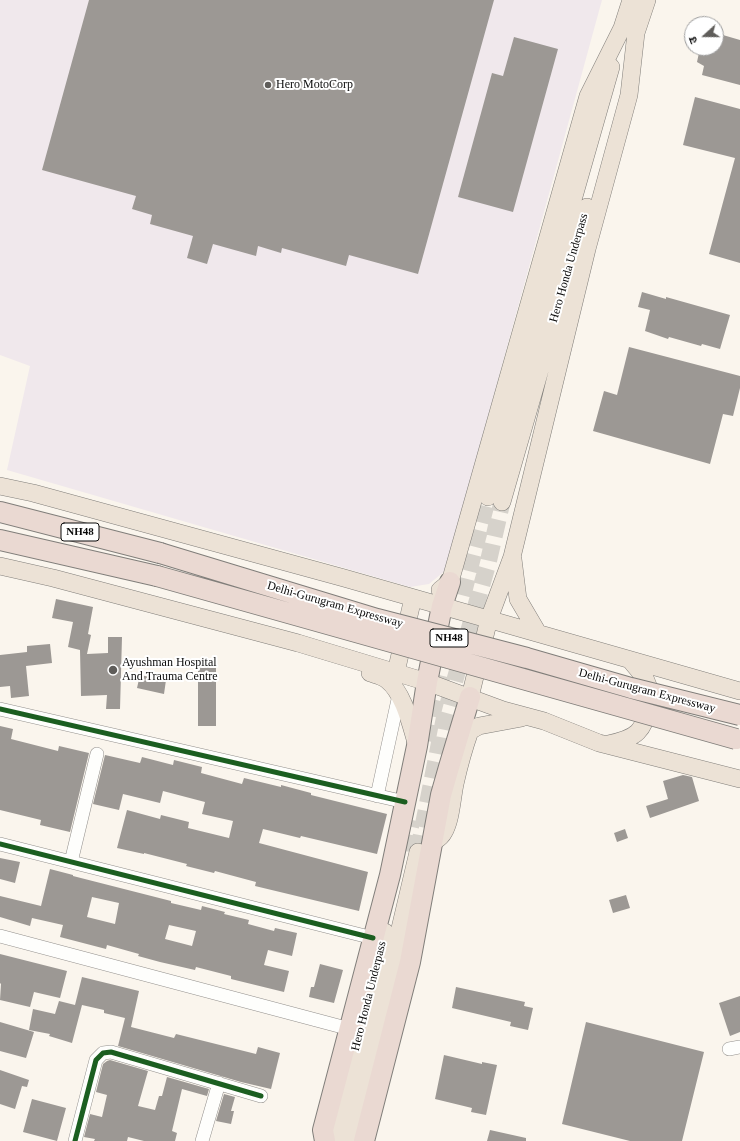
<!DOCTYPE html>
<meta charset="utf-8">
<style>
body{margin:0}
#map{position:relative;width:740px;height:1141px;overflow:hidden;background:#faf5ed;font-family:Georgia,"Noto Sans Devanagari",serif}
canvas{display:block}
.north{position:absolute;left:684px;top:16px;width:40px;height:40px;box-sizing:border-box;background:#fff;border:1px solid #9d9d9d;border-radius:50%;rotate:249deg;font-size:11px;font-weight:700;line-height:16px;text-align:center;color:#0b0b0b}
.north::after{content:'';display:block;margin:auto;width:14px;height:18px;background:#5f5d5a;clip-path:polygon(50% 0,100% 100%,50% 72%,0 100%)}
</style>
<div id="map">
<canvas width="740" height="1141"></canvas>
<div class="north">उ</div>
</div>
<script>
const ctx = document.querySelector('canvas').getContext('2d');
ctx.lineJoin = 'round';
function fillPath(path, color) {
  ctx.fillStyle = color;
  ctx.fill(path, 'evenodd');
}
function strokePath(path, color, width, dash) {
  ctx.strokeStyle = color;
  ctx.lineWidth = width;
  ctx.lineCap = dash ? 'butt' : 'round';
  ctx.setLineDash(dash || []);
  ctx.stroke(path);
}
function label(font, color, halo, rows, align = 'center') {
  ctx.font = font + ' Georgia,serif';
  ctx.lineWidth = 4;
  ctx.setLineDash([]);
  ctx.textBaseline = 'middle';
  ctx.strokeStyle = halo;
  ctx.fillStyle = color;
  for (const [text, x, y, turn = 0] of rows) {
    ctx.save();
    ctx.translate(x, y);
    ctx.rotate((+turn || 0) * Math.PI / 180);
    ctx.textAlign = isNaN(turn) ? turn : align;
    if (halo) ctx.strokeText(text, 0, 0);
    ctx.fillText(text, 0, 0);
    ctx.restore();
  }
}
fillPath(new Path2D(`
 M0,0h602l-156,570 -17,14 -19,3 -403,-117 23,-104 -30,-11z`), '#f0e8ec');
fillPath(new Path2D(`
 M89,0h405l-76,274 -69,-19 -3,11 -64,-18 -1,5 -23,-7 -2,10 -43,-12 -6,20 -20,-6 6,-22 -43,-12 2,-9 -20,-6 4,-13 -94,-26z
 M716,33l24,7v45l-38,-10 2,-9 -7,-4 3,-14h16z
 M514,37l44,12 -45,163 -55,-15 34,-124 11,3z
 M695,97l45,12v154l-31,-9 26,-96 -52,-13z
 M642,292l24,7v-2l64,18 -10,34 -18,-5 -1,2 -32,-9 -1,2 -23,-8 5,-21 -12,-3z
 M629,347l111,29v12l-7,28 -10,-2 -13,50 -117,-33 11,-40 13,4z
 M56,599l37,8 -5,27 3,1 -4,19 21,-1v-16h14l-2,72h-14l1,-14 -26,1 -1,-46 -12,-3 5,-25 -21,-4z
 M50,644l2,19 -26,3 3,30 -18,2 -1,-12 -10,1v-32l27,-3v-6z
 M198,667h18v59h-18z
 M140,675l26,5 -2,14 -27,-6z
 M0,726l13,3 -2,10 47,12 1,-5 30,7 -19,79 -30,-7 1,-5 -41,-10z
 M105,755l35,8 2,-6 31,8 1,-5 28,7 -1,6 41,11 2,-6 37,9v-2l30,8v2l76,19 -10,40 -76,-18 -1,2 -37,-9 -4,14 109,29 -9,39 -104,-25 1,-4 -41,-11 -1,2 -28,-7 1,-2 -43,-11v1l-27,-6 10,-38 33,9 1,-4 28,7 -1,6 41,10 4,-17 -31,-7 3,-12 -42,-11 -3,12 -37,-9 -4,16 -26,-6z
 M683,775l9,2 7,24 -49,17 -4,-12 22,-7 -5,-18z
 M625,829l3,9 -11,4 -3,-9z
 M0,858l20,4 -5,21 -15,-4z
 M50,869l23,6v1l98,25v2l30,7 1,-4 23,6 -1,2 25,6 -1,4 26,7 1,-3 22,5 -5,23 -24,-6 -4,15 25,6 -5,21 -53,-13v-3l-35,-9 -1,3 -35,-8 -22,-6 1,-2 -32,-9 -1,4 -46,-12 3,-12 -31,-7 -2,8 -30,-9v-21l41,10zM92,897l27,6 -4,21 -28,-7zM169,925l27,6 -4,15 -27,-7z
 M626,895l4,13 -17,5 -4,-13z
 M0,954l67,17 -7,27 -26,-6 -4,15 -30,-7 1,-16 -1,-1z
 M320,964l23,6 -9,33 -25,-6 2,-10h3z
 M82,977l57,14 -8,36 43,11 2,-4 80,20 2,-7 22,6 -9,36 -30,-7 -123,-36 7,-28 -21,-5v-3l-22,-5 -10,38 -23,-7 1,-2 -21,-4 4,-21 22,5 4,-13 16,4z
 M456,987l69,15 -1,4 9,2 -5,22 -18,-4 1,-4 -59,-14z
 M740,996v36l-10,4 -11,-33z
 M0,1022l34,10 -8,26 -26,-7z
 M586,1022l118,30 -22,89h-52l-68,-17z
 M444,1055l38,9v-2l15,3 -11,50 -15,-3 1,-4 -37,-9z
 M110,1060l38,11 -10,35 17,4 4,-14h3l5,-19 42,12 -2,7 -25,-7 -10,42 5,2 -2,8h-31l-16,-4 -1,4h-33l1,-2 -11,-2 6,-23 12,3 5,-22 -11,-3 7,-28 4,-3z
 M0,1070l29,10 -2,7 -5,-1 -7,23 -15,-5z
 M224,1094l11,3 -4,14h3l-3,13 -15,-3z
 M32,1099l34,9 -9,33 -34,-9z
 M490,1130l36,8v3h-39z`), '#9c9894');
strokePath(new Path2D(`
 M427,741l5,-26 56,-218
 M405,851l7,-31
 M418,852l27,-137 43,-152 14,-61`), '#d6d2cb', 17, [17, 8]);
const minor = new Path2D(`
 M0,709l405,93
 M377,796l22,-101
 M0,844l373,94
 M71,862l26,-108
 M0,936l350,93
 M729,1049l11,-2
 M75,1141l21,-81 7,-7 8,-1 150,44
 M202,1141l17,-58`);
const major = new Path2D(`
 M0,486l33,7 311,85 396,113
 M488,497l123,-430
 M502,502l85,-295
 M513,559l5,40 20,34
 M0,566l53,12 245,65 129,39 76,28 41,11 55,22 141,36
 M440,590l10,-8 138,-486 34,-68 9,-28
 M396,672l17,-74
 M370,673c6,2 12,3 17,7 17,13 24,46 30,66
 M470,697l19,-78 23,-62 75,-308 42,-154 7,-62 11,-33
 M608,744c35,-7 34,-15 45,-46l-8,-20 -15,-18
 M433,842c5,-3 8,-4 11,-10 7,-12 8,-33 11,-48 4,-18 9,-36 15,-53l9,-5 43,-8
 M333,1141l52,-209
 M350,1141l68,-289`);
const highway = new Path2D(`
 M0,512l160,41
 M0,540l157,36
 M325,1141l-2,-11 67,-255 27,-129 10,-64 15,-76 8,-24
 M364,1141l46,-179 31,-167 8,-28 21,-70`);
strokePath(minor, '#93908d', 14);
strokePath(major, '#807e7a', 18);
strokePath(highway, '#807e7a', 22);
strokePath(minor, '#fefefc', 13);
strokePath(major, '#ece2d6', 17);
strokePath(highway, '#ead9d2', 20);
const highwayBridge = new Path2D(`
 M160,553l217,66 150,39 104,30 109,27
 M157,576l579,163`);
strokePath(highwayBridge, '#807e7a', 22, []);
strokePath(highwayBridge, '#ead9d2', 20);
strokePath(new Path2D(`
 M0,709l405,93
 M0,844l373,94
 M75,1141l21,-81 7,-7 8,-1 150,44`), '#1b5e20', 5);
for (const [x, y, r, color] of [
 [268,85,4,"#5f5d5a"],
 [113,670,5,"#5f5d5a"]
]) {
  const dot = new Path2D();
  dot.arc(x, y, r, 0, 2 * Math.PI);
  ctx.fillStyle = color;
  ctx.fill(dot);
  strokePath(dot, '#fff', 1.5);
}
for (const [x, y, w] of [
 [80,532,38],
 [449,638,38]
]) {
  const box = new Path2D();
  box.roundRect(x - w / 2, y - 9, w, 18, 3);
  ctx.fillStyle = '#fff';
  ctx.fill(box);
  strokePath(box, '#0b0b0b', 1);
}
label('bold 11px', '#0b0b0b', null, [
 ["NH48",80,532],
 ["NH48",449,638]
]);
label('12px', '#0b0b0b', '#fff', [
 ["Hero MotoCorp",276,85],
 ["Ayushman Hospital",122,663],
 ["And Trauma Centre",122,677]
], 'left');
label('12px', '#0b0b0b', '#fff', [
 ["Hero Honda Underpass",569,268,-74],
 ["Delhi-Gurugram Expressway",335,605,16],
 ["Delhi-Gurugram Expressway",647,691,15],
 ["Hero Honda Underpass",369,996,-76]
]);
</script>
